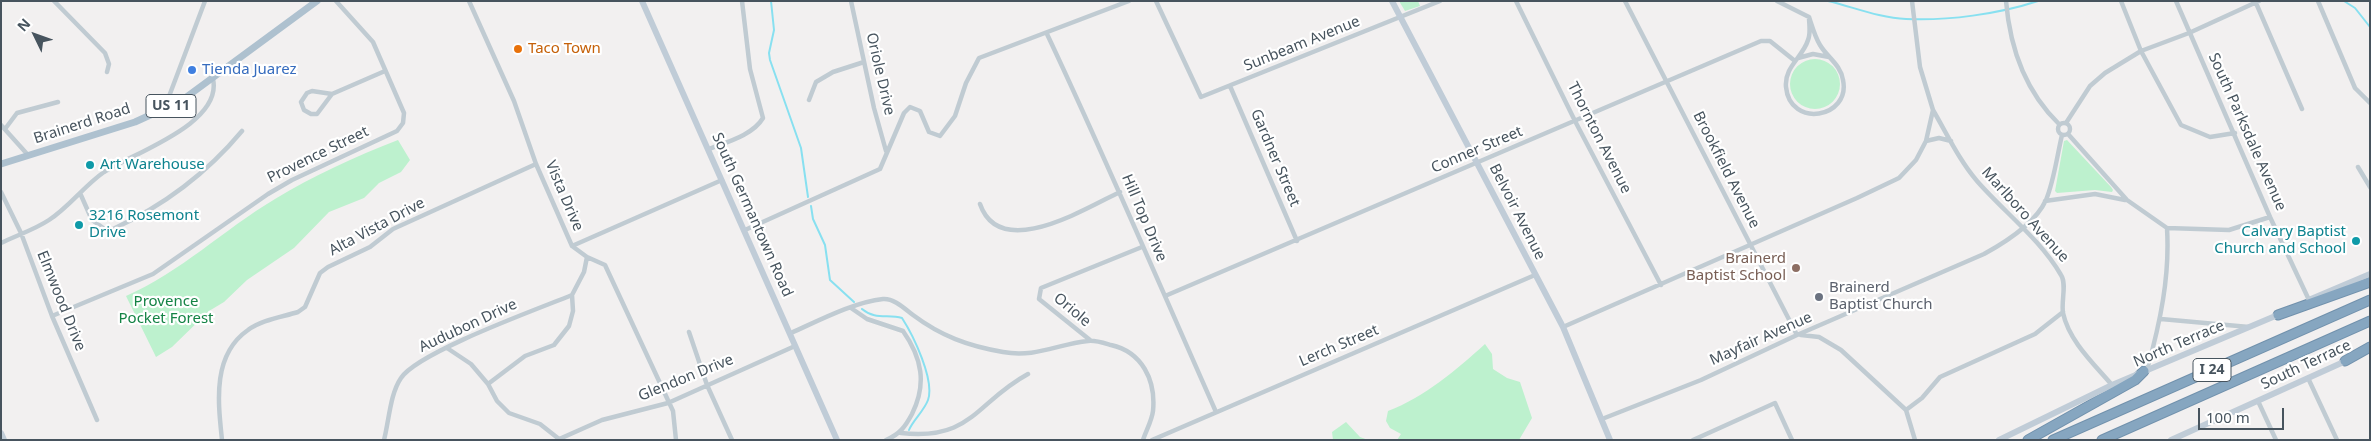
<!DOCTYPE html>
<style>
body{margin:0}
#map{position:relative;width:2371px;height:441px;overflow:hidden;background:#f2f0f0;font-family:"Noto Sans",sans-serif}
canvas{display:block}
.frame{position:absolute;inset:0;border:2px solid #47545e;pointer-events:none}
.north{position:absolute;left:10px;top:10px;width:50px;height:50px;-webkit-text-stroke:4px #fff;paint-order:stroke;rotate:312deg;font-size:14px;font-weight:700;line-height:20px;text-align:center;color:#47545e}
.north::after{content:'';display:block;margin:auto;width:18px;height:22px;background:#47545e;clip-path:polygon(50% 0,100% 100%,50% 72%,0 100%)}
.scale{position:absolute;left:2198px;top:408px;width:86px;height:22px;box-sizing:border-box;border:2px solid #47545e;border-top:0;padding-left:6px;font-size:15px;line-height:18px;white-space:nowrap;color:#47545e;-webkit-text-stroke:4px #fff;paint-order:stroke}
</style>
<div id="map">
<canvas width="2371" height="441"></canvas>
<div class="frame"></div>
<div class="north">N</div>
<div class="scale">100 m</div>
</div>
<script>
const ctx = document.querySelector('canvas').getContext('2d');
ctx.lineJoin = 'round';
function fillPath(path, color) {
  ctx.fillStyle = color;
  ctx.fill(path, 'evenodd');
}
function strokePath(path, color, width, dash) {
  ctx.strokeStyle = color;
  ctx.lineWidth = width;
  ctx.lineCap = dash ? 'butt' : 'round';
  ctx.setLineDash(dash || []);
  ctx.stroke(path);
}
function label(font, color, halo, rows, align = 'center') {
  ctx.font = font + ' "Noto Sans",sans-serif';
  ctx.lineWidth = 4.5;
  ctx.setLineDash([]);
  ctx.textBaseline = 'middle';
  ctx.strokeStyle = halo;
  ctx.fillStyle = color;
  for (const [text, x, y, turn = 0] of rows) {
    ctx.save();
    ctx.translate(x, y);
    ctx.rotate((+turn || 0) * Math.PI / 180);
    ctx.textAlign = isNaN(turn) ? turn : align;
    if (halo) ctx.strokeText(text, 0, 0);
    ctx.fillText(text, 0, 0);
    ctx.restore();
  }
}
fillPath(new Path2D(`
 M1399,1h19l2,5 -15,5z
 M1790 84a25 25 0 1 1 50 0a25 25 0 1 1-50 0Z
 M398,140l12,20 -9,12 -22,11 -15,15 -35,14 -35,36 -47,32 -23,22 -15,9 -37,36 -16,10 -30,-61c55,-24 97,-66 149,-97 38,-23 81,-43 123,-59z
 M2067,140l44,47 2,3 -1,2 -17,-2 -38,3 -2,-2 9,-50z
 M1485,344l7,10 1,15 14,9 13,4 12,36 -13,22h-122l4,-6 -11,-6 -4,-7 2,-10c37,-14 68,-41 97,-67z
 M1346,422l14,15 8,3h-35l-1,-8z`), '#bdf1ce');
strokePath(new Path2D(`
 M771,1l3,29 -5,23 1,7 31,88 7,49
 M1828,1c25,6 52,17 78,18 41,2 93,-5 132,-18
 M2344,1l11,7 15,19
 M811,206l2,13 12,26 5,35 24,22
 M862,309c13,11 26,5 40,9 11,17 33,62 26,82 -4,11 -15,20 -19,30`), '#88e0f0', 2);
const highway = new Path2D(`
 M2278,315l92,-33
 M2345,361l25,-14
 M2028,440l107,-60 9,-9
 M2053,440l317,-140
 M2102,440l268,-119`);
strokePath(highway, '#7191ac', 11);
strokePath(new Path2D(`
 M54,1l51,52 4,11 -2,8
 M469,1l45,100 22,63 36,82 15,11 18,8 68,146 3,29
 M851,1l23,107 12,43
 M1156,1l45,96 239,-96
 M1516,1l59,120 86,164
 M1625,1l172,334
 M1777,1l32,16
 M2006,1c4,48 19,90 53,123
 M2121,1l20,50 40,74 29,12 25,-4
 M2176,1l94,216 39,83
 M2318,1l37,87 15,15
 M2256,3l46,106
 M1809,17c3,9 6,20 11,28 7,12 21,20 23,35 8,38 -53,49 -57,7 -2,-20 17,-30 22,-47 3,-7 1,-16 1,-23z
 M1047,34c59,125 113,252 169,378
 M1798,58l15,-4 16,3
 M1230,86l67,155
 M332,94l-20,-3 -5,2 -6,9 3,8 7,4h6l15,-20 53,-23
 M809,100l7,-18 17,-10 31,-10
 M165,107l40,-106
 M1933,110c14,24 26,50 44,71 27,31 63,58 84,94 6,9 0,26 2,38 6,28 31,51 49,72
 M2058 129a6 6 0 1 1 12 0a6 6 0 1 1-12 0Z
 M2066,123l24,-37 15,-13 36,-22 48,-18 70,-32
 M1,125l27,30
 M5,129l12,-16 41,-11
 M2068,134l59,66 40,28c3,49 -7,95 -20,142
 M1926,141l13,-3 12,3
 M709,149c18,-7 44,-14 54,-31l-13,-49 -8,-68
 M2358,167l12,20
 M1,192l20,41 31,83 45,104
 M80,193l12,27 14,10 7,-1c50,-23 94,-56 129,-98
 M2045,201l50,-7 30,6
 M980,204c20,58 106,4 140,-12
 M2167,228l62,2 41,-13
 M745,230l135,-61 24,-56 6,-6 10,4 9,21 11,4 15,-20 11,-33 13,-25 150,-57
 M1,243c16,-8 33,-13 48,-23 20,-13 35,-34 55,-48 29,-19 119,-48 109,-93
 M572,246l150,-66
 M1165,296l596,-255h9l25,20
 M851,308l16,11 36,12c19,27 24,53 9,83 -7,13 -12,20 -26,26
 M52,316l101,-42 115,-80 24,-14 105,-49 6,-8 1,-10 -31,-71 -37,-41
 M2161,319l88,8
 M1563,327l294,-129 42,-20 17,-18 10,-19 7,-31 -13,-43 -8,-66
 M689,332l18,53 25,55
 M791,333c27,-12 63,-31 92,-34 11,-1 22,10 30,16 28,21 55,31 90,37 32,6 55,-8 85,-11 7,-1 16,2 23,4 31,7 45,35 42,66 -1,9 -7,20 -10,29
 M1801,335l18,2 22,13 65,60 9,30
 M1090,340l-51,-41 2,-11 101,-41
 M447,348l24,16 17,20 9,17 12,12 31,11 19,15
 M2308,378l29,62
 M488,384l37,-28 29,-11 15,-19 4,-15 -1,-16
 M2258,401l18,39
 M1906,410l16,-12 18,-21 95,-43 28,-22
 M1602,419l99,-39 96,-45 187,-81c22,-12 51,-30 62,-54 8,-19 11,-44 16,-65
 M901,433c71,8 75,-31 127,-59
 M222,440c-4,-38 -10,-85 26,-110 13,-10 34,-13 50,-18l7,-5 15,-34 8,-6 42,-20 23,-18 143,-65
 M384,440c5,-19 6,-46 17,-62 17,-26 137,-69 171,-83l12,-23 3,-15
 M557,440l45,-20 66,-17 127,-57
 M1152,440l383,-165
 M1693,440l82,-37 17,37`), '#c0cbd2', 4.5);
strokePath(new Path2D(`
 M642,1l195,439
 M1392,1l171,326 47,113
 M2311,299l59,-25
 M1,433l3,7
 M1999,440l113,-55 168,-71
 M2171,440l177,-80`), '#c0ccd7', 6);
strokePath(new Path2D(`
 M1,164l134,-42 46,-21 136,-100`), '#aec1cf', 7);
strokePath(highway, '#86a6c0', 9);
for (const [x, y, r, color] of [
 [518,49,5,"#e8710a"],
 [192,70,5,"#3f7fe0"],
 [90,165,5,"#0f9aa8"],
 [79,225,5,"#0f9aa8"],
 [2356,241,5,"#0f9aa8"],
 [1796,268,5,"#8d6e63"],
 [1819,297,5,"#6b7280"]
]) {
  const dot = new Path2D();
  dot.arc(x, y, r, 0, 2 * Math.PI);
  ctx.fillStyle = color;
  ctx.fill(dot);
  strokePath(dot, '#fff', 2);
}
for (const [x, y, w] of [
 [171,106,50],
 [2212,370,38]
]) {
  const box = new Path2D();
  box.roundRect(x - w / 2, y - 11.5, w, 23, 4);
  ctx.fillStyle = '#fff';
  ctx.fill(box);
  strokePath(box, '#47545e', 1);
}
label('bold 14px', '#47545e', null, [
 ["US 11",171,106],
 ["I 24",2212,370]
]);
label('15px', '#47545e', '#fff', [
 ["Sunbeam Avenue",1302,44,-22],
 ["Oriole Drive",880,74,77],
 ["Brainerd Road",82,124,-18],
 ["South Parksdale Avenue",2247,132,66],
 ["Thornton Avenue",1599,138,63],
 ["Conner Street",1477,150,-23],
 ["Provence Street",318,155,-26],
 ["Gardner Street",1275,158,67],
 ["Brookfield Avenue",1726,170,63],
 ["Vista Drive",564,196,67],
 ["Belvoir Avenue",1517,212,63],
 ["South Germantown Road",752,215,66],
 ["Marlboro Avenue",2025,215,48],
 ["Hill Top Drive",1144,218,67],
 ["Alta Vista Drive",377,227,-28],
 ["Elmwood Drive",61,301,68],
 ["Oriole",1072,310,40],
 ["Audubon Drive",468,326,-25],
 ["Mayfair Avenue",1761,339,-24],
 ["North Terrace",2179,344,-23],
 ["Lerch Street",1339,346,-23],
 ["South Terrace",2306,365,-25],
 ["Glendon Drive",686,378,-22]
]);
label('15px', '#c56008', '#fff', [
 ["Taco Town",528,49]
], 'left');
label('15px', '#366cbe', '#fff', [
 ["Tienda Juarez",202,70]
], 'left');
label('15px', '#0d838f', '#fff', [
 ["Art Warehouse",100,165],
 ["3216 Rosemont",89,216],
 ["Drive",89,233],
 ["Calvary Baptist",2346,232,"right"],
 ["Church and School",2346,249,"right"]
], 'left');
label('15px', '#785e54', '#fff', [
 ["Brainerd",1786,259],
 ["Baptist School",1786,276]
], 'right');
label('15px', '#5b616d', '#fff', [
 ["Brainerd",1829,288],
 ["Baptist Church",1829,305]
], 'left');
label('15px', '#148345', '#fff', [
 ["Provence",166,302],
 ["Pocket Forest",166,319]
]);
</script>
